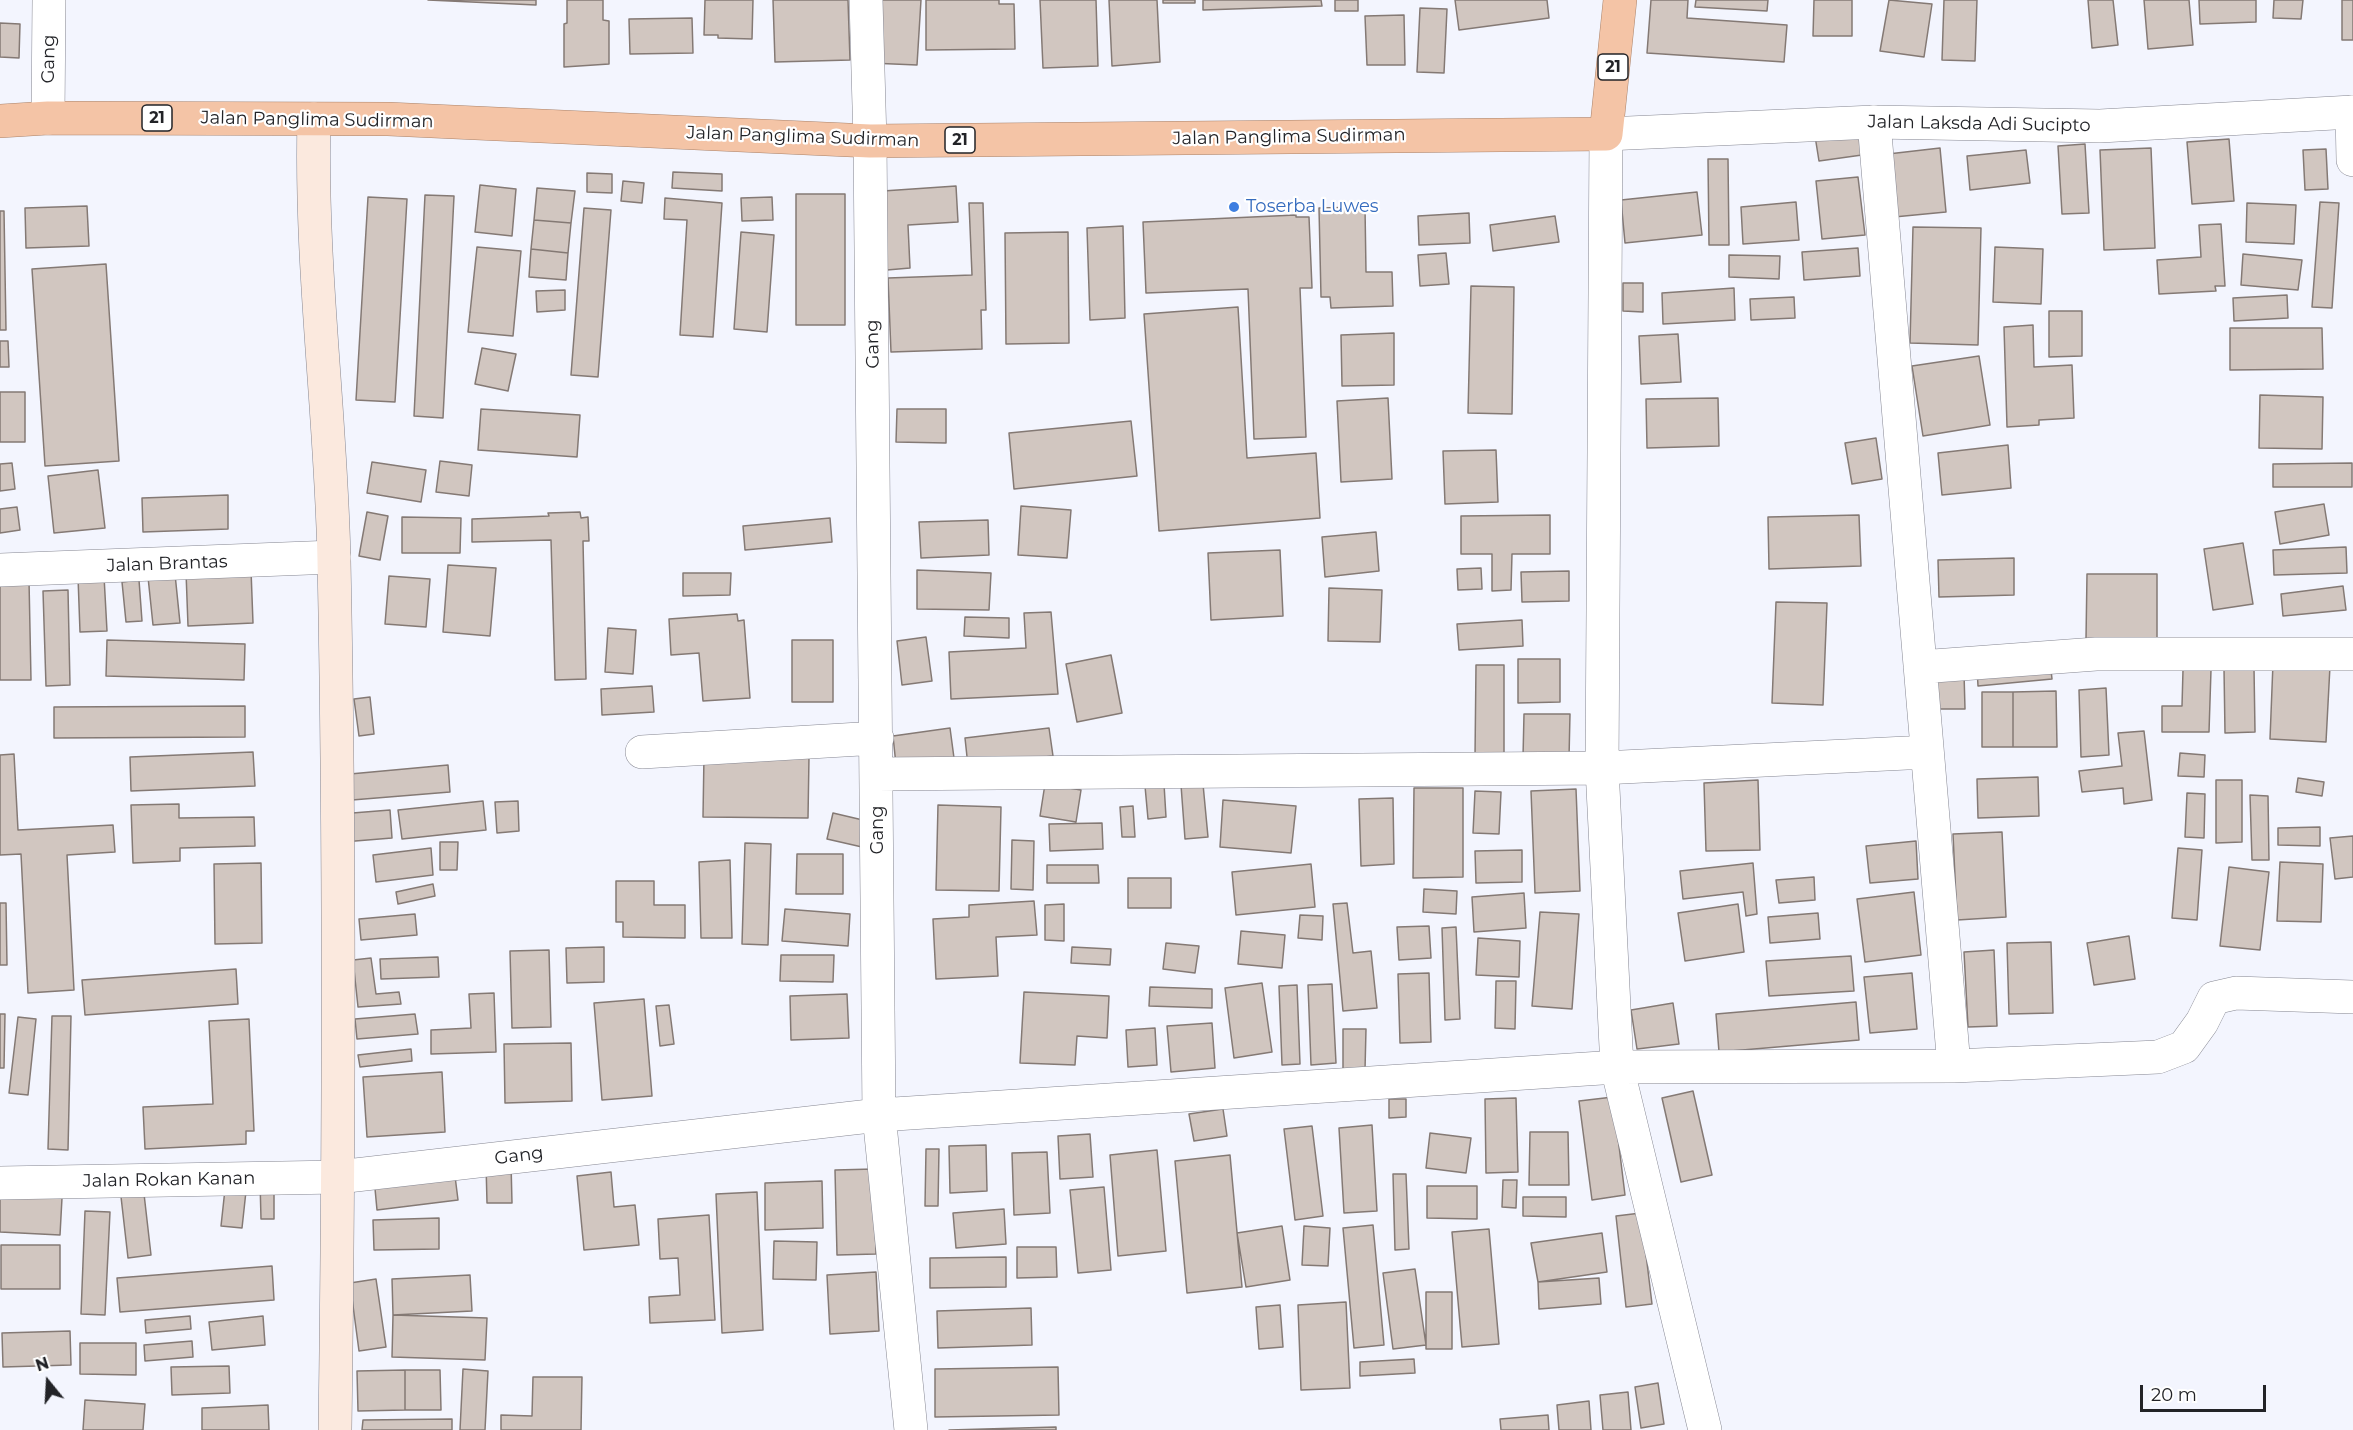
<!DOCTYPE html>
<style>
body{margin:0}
#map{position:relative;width:2353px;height:1430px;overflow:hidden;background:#f3f5fe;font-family:Montserrat,sans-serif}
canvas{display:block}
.north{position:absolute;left:18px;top:1352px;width:60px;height:60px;-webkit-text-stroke:4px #fff;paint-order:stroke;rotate:342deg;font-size:16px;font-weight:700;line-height:24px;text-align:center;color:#222327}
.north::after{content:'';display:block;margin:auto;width:21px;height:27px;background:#222327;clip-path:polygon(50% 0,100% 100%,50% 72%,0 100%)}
.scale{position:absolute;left:2140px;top:1385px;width:126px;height:27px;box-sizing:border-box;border:3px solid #222327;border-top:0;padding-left:8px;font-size:18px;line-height:21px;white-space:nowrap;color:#222327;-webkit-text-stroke:4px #fff;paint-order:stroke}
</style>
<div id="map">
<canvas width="2353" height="1430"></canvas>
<div class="north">N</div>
<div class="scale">20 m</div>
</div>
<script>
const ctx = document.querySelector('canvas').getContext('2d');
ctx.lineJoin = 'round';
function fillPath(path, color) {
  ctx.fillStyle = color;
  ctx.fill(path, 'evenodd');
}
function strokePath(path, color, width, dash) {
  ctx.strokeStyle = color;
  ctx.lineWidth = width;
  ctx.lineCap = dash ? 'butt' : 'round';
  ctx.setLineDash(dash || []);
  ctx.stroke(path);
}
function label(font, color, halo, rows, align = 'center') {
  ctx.font = font + ' Montserrat,sans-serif';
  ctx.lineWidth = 4.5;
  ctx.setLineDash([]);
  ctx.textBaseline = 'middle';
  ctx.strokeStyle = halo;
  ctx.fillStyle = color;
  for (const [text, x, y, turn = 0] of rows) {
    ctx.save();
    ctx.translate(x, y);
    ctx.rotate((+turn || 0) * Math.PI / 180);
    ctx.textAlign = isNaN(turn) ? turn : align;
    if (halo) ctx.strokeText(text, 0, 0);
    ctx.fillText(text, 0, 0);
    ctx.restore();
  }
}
const building = new Path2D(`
 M428,0h108v5z
 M567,0h36v20l6,1v43l-45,3v-43l3,-1z
 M705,0h48l-1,39 -34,-1v-3h-14z
 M773,0h75l2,60 -75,2z
 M874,0h47l-4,65 -47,-2z
 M926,0h73v4h15l1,45 -89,1z
 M1040,0h56l2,66 -55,2z
 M1109,0h48l3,62 -48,4z
 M1163,0h32v3h-32z
 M1203,0h118l1,6 -119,4z
 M1335,0h23v11h-23z
 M1455,0h92l2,18 -90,12z
 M1651,0h37l-1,18 100,7 -3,37 -137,-9z
 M1696,0h72l-1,11 -72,-4z
 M1814,0h38v36h-39z
 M1889,0l43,4 -8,53 -44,-6z
 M1944,0h33l-2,61 -33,-1z
 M2088,0h25l5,45 -26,3z
 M2144,0h45l4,45 -45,4z
 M2199,0h57v22l-56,2z
 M2274,0h29l-2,19 -28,-1z
 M2342,0h11v40h-11z
 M1420,8l27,1 -3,64 -27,-1z
 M1404,15l1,50h-38l-2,-49z
 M692,18l1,35 -63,1 -1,-35z
 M0,23l20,1 -1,34 -19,-1z
 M1858,130l4,25 -43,6 -4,-25z
 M2229,139l5,62 -42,3 -5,-62z
 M2085,144l4,69 -27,1 -4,-68z
 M1940,148l6,64 -52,5 -6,-63z
 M2151,148l4,100 -51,2 -4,-100z
 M2326,149l2,40 -23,1 -2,-40z
 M2026,150l4,33 -60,7 -3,-34z
 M1708,159h20l1,86h-20z
 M673,172l49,2v17l-50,-3z
 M587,173l25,1v19l-25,-1z
 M1858,177l7,58 -43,4 -6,-58z
 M623,181l21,2 -2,20 -21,-2z
 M480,185l36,4 -4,47 -37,-4z
 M956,186l2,36 -50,3 2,43 -23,2 -4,-79z
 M537,188l38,3 -4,32 -37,-3z
 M1697,192l5,43 -77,8 -4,-43z
 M796,194h49v131h-49z
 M425,195l29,1 -11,222 -29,-2z
 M368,197l39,2 -12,203 -39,-2z
 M772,197l1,23 -31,1 -1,-23z
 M665,198l57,5 -9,134 -33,-2 7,-115 -23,-1z
 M1796,202l3,38 -56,4 -2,-37z
 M2320,202l19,1 -7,105 -20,-1z
 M969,203h14l3,107h-5l1,39 -91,3 -3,-74 84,-3z
 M2247,203l49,2 -2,39 -48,-2z
 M87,206l2,40 -63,2 -1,-40z
 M1365,207l1,65h26l1,34 -62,2 -1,-11h-9l-2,-89z
 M584,208l27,2 -13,167 -27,-2z
 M0,211h4l2,119h-6z
 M1469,213l1,30 -51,2 -1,-29z
 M1296,215v2h13l3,71h-12l6,149 -52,2 -6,-150 -102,4 -3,-71z
 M1555,216l4,26 -66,9 -3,-26z
 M534,220l37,3 -3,30 -37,-4z
 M2221,224l4,62h-10l1,5 -57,3 -2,-34 44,-3 -2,-32z
 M1123,226l2,92 -35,2 -3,-92z
 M1913,227l68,1 -3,117 -68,-2z
 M741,232l33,3 -7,97 -33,-3z
 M1068,232l1,111 -63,1 -1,-111z
 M477,247l44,4 -8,85 -45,-4z
 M1995,247l48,2 -2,55 -48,-2z
 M1858,248l2,28 -56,4 -2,-28z
 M531,249l37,4 -2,27 -37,-3z
 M1446,253l3,31 -29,2 -2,-31z
 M2243,254l59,6 -4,30 -57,-5z
 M1729,255l51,1 -1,23 -50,-2z
 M106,264l13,197 -74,5 -13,-197z
 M1623,283h20v29l-20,-1z
 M1471,286l43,1 -2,127 -44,-1z
 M1734,288l1,32 -72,4 -1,-31z
 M565,290v20l-28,2 -1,-21z
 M2287,295l1,23 -54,3 -1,-23z
 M1794,297l1,21 -44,2 -1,-21z
 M1238,307l9,151 69,-5 4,65 -161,13 -15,-217z
 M2049,311h33v45l-33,1z
 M2033,325l1,42 38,-2 2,53 -35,2v5l-32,2 -3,-100z
 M2230,328h92l1,41 -93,1z
 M1394,333v52l-52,1 -1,-51z
 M1678,334l3,48 -40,2 -2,-48z
 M0,341h8l1,26h-9z
 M482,348l34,6 -8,37 -33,-7z
 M1979,356l11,69 -67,11 -11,-70z
 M0,392h25v50h-25z
 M2260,395l63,2 -1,52 -63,-1z
 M1388,398l4,81 -51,3 -4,-81z
 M1718,398l1,48 -72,2 -1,-49z
 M481,409l99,6 -3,42 -99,-7z
 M897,409h49v34l-50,-1z
 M1131,421l6,55 -123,13 -5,-56z
 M1876,438l6,41 -30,5 -7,-41z
 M2008,445l3,43 -69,7 -4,-42z
 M1496,450l2,52 -53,2 -2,-53z
 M440,461l32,4 -3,31 -33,-4z
 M372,462l54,8 -5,32 -54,-9z
 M12,463l3,26 -15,2v-27z
 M2352,463v24h-79v-23z
 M98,470l7,58 -51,5 -6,-57z
 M228,495v34l-85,3 -1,-34z
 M2324,504l5,31 -49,9 -5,-32z
 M1021,506l50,4 -4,48 -49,-3z
 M17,507l3,23 -20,3v-24z
 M367,512l21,4 -8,44 -21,-4z
 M580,512l1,6 7,-1 1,24h-6l3,138 -31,1 -4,-140 -79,2v-23l77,-3 -1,-3z
 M1550,515v39h-38l-1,36 -19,1v-37h-31v-38z
 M1859,515l2,51 -92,3 -1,-52z
 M402,517l59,1 -1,35h-58z
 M830,518l2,24 -87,8 -2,-24z
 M988,520l1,35 -68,3 -2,-36z
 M1376,532l3,39 -54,6 -3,-40z
 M2243,543l10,61 -40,6 -9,-61z
 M2346,547l1,26 -73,2 -1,-25z
 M1280,550l3,66 -72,4 -3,-67z
 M2014,558v37l-75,2 -1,-37z
 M448,565l48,3 -6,68 -47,-4z
 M1481,568l1,21 -24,1 -1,-21z
 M251,570l2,53 -65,3 -2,-54z
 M917,570l74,3 -2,37 -72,-1z
 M1569,571v30l-47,1 -1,-30z
 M683,573h48l-1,22 -47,1z
 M175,574l5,49 -27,2 -5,-48z
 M2087,574h70v65h-71z
 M104,576l3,55 -27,1 -2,-55z
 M389,576l41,3 -4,48 -41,-3z
 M0,580h29l2,100h-31z
 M139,580l3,41 -16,1 -4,-40z
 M2343,586l3,24 -63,6 -2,-22z
 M1329,588l53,2 -2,52 -52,-1z
 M68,590l2,95 -24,1 -3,-95z
 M1776,602l51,1 -4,102 -51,-2z
 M1051,612l7,82 -107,5 -2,-47 77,-4 -2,-35z
 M737,614l1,7 6,-1 6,78 -47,3 -4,-48 -28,2 -2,-36z
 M965,617l44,1v20l-45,-2z
 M1522,620l1,26 -64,4 -2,-26z
 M608,628l28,2 -3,44 -28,-2z
 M926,637l6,44 -30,4 -5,-44z
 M107,640l138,4 -1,36 -138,-4z
 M792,640h41v62h-41z
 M1111,655l11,58 -45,9 -11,-58z
 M1518,659h42v43l-42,1z
 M2050,661l2,18 -74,7 -1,-18z
 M2273,663l57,3 -4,76 -56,-3z
 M1476,665h28v92h-29z
 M2254,668l1,64 -30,1 -1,-64z
 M2183,670h28l-2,62h-47v-26h20z
 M1964,673l1,36h-35v-35z
 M652,686l2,26 -52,3 -1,-26z
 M2106,688l3,67 -28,2 -2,-67z
 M2056,691l1,56h-44v-55z
 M1982,692h31v55h-31z
 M370,697l4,37 -15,2 -5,-37z
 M245,706v31l-191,1v-31z
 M1524,714h46l-1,44 -46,-1z
 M950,728l4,30 -58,7 -3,-29z
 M1049,728l4,28 -85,10 -3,-28z
 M2144,731l8,69 -28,4 -1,-16 -41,4 -3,-21 43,-5 -4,-33z
 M253,752l2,34 -124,5 -1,-34z
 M2180,753l25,2 -1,22 -26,-1z
 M14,754l4,76 95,-5 2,27 -48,3 7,135 -46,3 -7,-139 -21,1v-100z
 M704,755l105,2 -1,61 -105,-1z
 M448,765l2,27 -98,8 -2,-26z
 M2038,777l1,39 -61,2 -1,-39z
 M2298,778l26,4 -2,14 -26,-4z
 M1758,780l2,70 -54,1 -2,-68z
 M2216,780h26v62l-26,1z
 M1045,784l36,6 -5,32 -36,-6z
 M1164,784l2,33 -18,2 -3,-33z
 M1203,784l5,53 -23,2 -4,-54z
 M1414,788h49v89l-50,1z
 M1576,789l4,102 -45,2 -4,-102z
 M1475,791l26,1 -2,42 -26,-1z
 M2187,793l18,1 -1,44 -19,-1z
 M2250,795l18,1 1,64h-17z
 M1393,798l1,66 -33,2 -2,-67z
 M1223,800l73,6 -5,47 -71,-6z
 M483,801l3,29 -84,9 -4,-29z
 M518,801l1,30 -22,2 -2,-31z
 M179,804v14l75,-1 1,29 -75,2v13l-47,2 -2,-58z
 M938,805l63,2 -2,84 -63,-1z
 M1133,806l2,31h-13l-2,-30z
 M390,810l2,28 -49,4 -3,-28z
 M833,813l34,8 -5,26 -35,-8z
 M1102,823l1,26 -53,2 -1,-27z
 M2320,827v19l-42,-1v-17z
 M2002,832l4,85 -49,3 -4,-86z
 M2353,836v41l-18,2 -5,-41z
 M1012,840l22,1 -1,49 -22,-1z
 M1916,841l2,38 -48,4 -4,-37z
 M440,842h18l-1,28h-17z
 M745,843l26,1 -3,101 -26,-1z
 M431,848l2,27 -57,7 -3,-27z
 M2178,848l24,2 -5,70 -25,-2z
 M1522,850v32l-46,1 -1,-32z
 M797,854h46v40h-47z
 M730,860l2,78h-31l-2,-76z
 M2280,862l43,2 -2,58 -44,-1z
 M261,863l1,80 -47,1 -1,-80z
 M1753,863l4,51 -11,2 -3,-24 -60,7 -3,-28z
 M1311,864l4,43 -79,8 -4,-43z
 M1047,865h51l1,18h-52z
 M2229,867l40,5 -9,78 -40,-4z
 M1814,877l1,23 -36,3 -3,-23z
 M1128,878h43v30h-43z
 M616,881h38v24h31v33l-62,-1v-15h-7z
 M433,884l2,12 -37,8 -2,-12z
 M1424,889l33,2 -1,23 -33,-2z
 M1914,892l7,63 -56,7 -8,-63z
 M1524,893l2,35 -52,4 -2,-35z
 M1034,901l3,34 -41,2 2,39 -62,3 -3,-60 36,-2v-12z
 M0,903h6l1,62h-7z
 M1347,903l6,50 18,-2 6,57 -34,3 -10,-107z
 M1064,904v37l-19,-1v-35z
 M1738,904l6,48 -59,9 -7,-48z
 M785,909l65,5 -2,32 -66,-5z
 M1540,912l39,2 -7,95 -40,-3z
 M1818,913l2,26 -50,4 -2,-26z
 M415,914l2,21 -56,5 -2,-21z
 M1300,915l23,1 -1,24 -24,-2z
 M1429,926l2,32 -32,2 -2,-33z
 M1456,927l4,92 -15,1 -3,-92z
 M1241,931l44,4 -3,33 -44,-4z
 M2129,936l6,43 -41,6 -7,-42z
 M1478,938l42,3 -1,36 -43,-2z
 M2051,942l2,71 -44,1 -2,-71z
 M1166,943l33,3 -4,27 -32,-4z
 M604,947v35l-37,1 -1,-35z
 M1072,947l39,2 -1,16 -39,-2z
 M549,950l2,77 -39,1 -2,-77z
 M1994,950l3,76 -29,1 -4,-75z
 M781,955h53l-1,27 -53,-1z
 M1851,956l3,35 -85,5 -3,-35z
 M438,957l1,20 -58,2 -1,-20z
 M371,958l5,36 23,-2 2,12 -43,3 -5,-47z
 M236,969l2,35 -153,11 -3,-35z
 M1429,973l2,69 -31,1 -2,-69z
 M1912,973l5,56 -47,4 -6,-56z
 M1496,981h20l-1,48 -20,-1z
 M1262,983l10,69 -38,6 -9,-70z
 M1332,984l4,79 -25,2 -3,-80z
 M1297,985l3,79 -18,1 -3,-79z
 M1150,987l62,2v19l-63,-2z
 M1024,992l85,4 -2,42 -30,-2 -2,29 -55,-2z
 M494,993l2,59 -65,2v-24l40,-2 -2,-34z
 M847,994l2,44 -58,2 -1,-44z
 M644,999l8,97 -50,4 -8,-97z
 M1856,1002l3,38 -140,12 -3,-38z
 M1673,1003l6,41 -42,5 -6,-39z
 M669,1005l5,39 -14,2 -4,-40z
 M0,1014h5l-1,54h-4z
 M415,1014l3,20 -61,5 -2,-20z
 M52,1016h19l-3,134 -20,-1z
 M18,1017l18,2 -8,76 -19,-2z
 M249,1019l5,112h-8v13l-101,5 -2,-42 70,-3 -4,-83z
 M1212,1023l3,45 -44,4 -4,-46z
 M1155,1028l2,37 -29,2 -2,-37z
 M1343,1029h23l-1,41h-22z
 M571,1043l1,58 -67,2 -1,-59z
 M411,1049l1,12 -52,6 -2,-12z
 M442,1072l3,60 -78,5 -4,-60z
 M1693,1091l19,84 -31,7 -19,-84z
 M1613,1097l12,98 -33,5 -13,-99z
 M1516,1098l2,74 -32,1 -1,-74z
 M1389,1099h17v18l-17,1z
 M1223,1109l4,27 -33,5 -5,-27z
 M1372,1125l5,86 -33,2 -5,-85z
 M1312,1126l11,90 -28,4 -11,-91z
 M1530,1132h38l1,53h-40z
 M1430,1133l41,5 -5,35 -40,-5z
 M1090,1134l3,43 -33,2 -2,-43z
 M986,1145l1,46 -37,2 -1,-47z
 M926,1149h13l-1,57h-13z
 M1157,1150l9,101 -48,5 -8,-101z
 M1047,1152l3,61 -36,2 -2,-62z
 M1230,1155l12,132 -55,6 -12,-132z
 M511,1163l1,40h-25l-1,-39z
 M454,1168l4,32 -81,10 -3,-32z
 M874,1169l2,85 -39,1 -2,-85z
 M611,1172l3,35 21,-2 4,40 -55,5 -7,-74z
 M1393,1174h13l3,75 -14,1z
 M226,1180l21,2 -5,46 -21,-2z
 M1503,1180h14l-1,28 -14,-1z
 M260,1181l14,1v37h-13z
 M822,1181l1,47 -58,2v-47z
 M143,1185l8,70 -23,3 -8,-70z
 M1427,1186h50v33l-50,-1z
 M1104,1187l7,83 -33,3 -8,-83z
 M757,1192l6,138 -41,3 -6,-139z
 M0,1195l62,3 -2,37 -60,-3z
 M1523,1197h43v20l-43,-1z
 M1004,1209l2,35 -50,4 -3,-35z
 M85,1211l25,1 -5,103 -24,-1z
 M1641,1213l11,91 -26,3 -10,-91z
 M709,1215l6,105 -65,3 -1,-26 31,-2 -2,-37 -18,1 -2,-40z
 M439,1218v31l-65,1 -1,-30z
 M1373,1225l11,120 -30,3 -11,-120z
 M1282,1226l8,54 -44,7 -9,-54z
 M1304,1226l26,2 -2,38 -26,-1z
 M1489,1229l10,115 -37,3 -10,-115z
 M1602,1233l5,39 -69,10 -7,-39z
 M774,1241l43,1 -1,38 -43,-1z
 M1,1245h59v44h-59z
 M1017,1247h39l1,30 -40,1z
 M1006,1257v30l-76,1v-30z
 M272,1266l2,34 -154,12 -3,-34z
 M1415,1269l11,76 -33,4 -10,-76z
 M876,1272l3,59 -49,3 -3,-59z
 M470,1275l2,36 -79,4 -1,-36z
 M1599,1278l2,26 -62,5 -1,-27z
 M376,1279l10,68 -27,4 -9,-68z
 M1426,1292h26v57h-26z
 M1346,1302l4,86 -49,2 -3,-85z
 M1280,1305l3,42 -24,2 -3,-42z
 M1031,1308l1,37 -94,3 -1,-37z
 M393,1315l94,3 -2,42 -93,-3z
 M190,1316l1,13 -45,4 -1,-13z
 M263,1316l2,29 -53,5 -3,-28z
 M70,1331l1,34 -68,2 -1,-34z
 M192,1341l1,16 -48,4 -1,-16z
 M80,1343h56v32l-56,-1z
 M1414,1359l1,14 -55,3v-14z
 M229,1366l1,27 -58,2 -1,-28z
 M1058,1367l1,48 -124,2v-48z
 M463,1369l25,2 -3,59h-25z
 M405,1370v40l-47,1 -1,-40z
 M405,1370h35l1,40h-36z
 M533,1377h49l-1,53h-80v-15l31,1z
 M1658,1383l6,41 -23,4 -6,-41z
 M1628,1392l3,38h-28l-3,-35z
 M85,1400l60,4 -2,26h-60z
 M1589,1401l2,29h-32l-2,-25z
 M268,1405l1,25h-67v-22z
 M1548,1415l1,15h-48l-1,-11z
 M452,1419v11h-90l1,-10z
 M1056,1427v3h-107z`);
fillPath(building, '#d1c6c0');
strokePath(building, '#847974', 1.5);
const minor = new Path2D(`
 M2352,112l1,48
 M48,118l1,-118
 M1874,122l80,944
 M0,570l334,-13
 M1920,667l176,-13h257
 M642,752l235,-14
 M878,774l724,-6 325,-16
 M0,1183l338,-6 541,-62 -9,-974 -4,-141
 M911,1430l-32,-315 738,-48 -15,-299 4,-634
 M1705,1430l-88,-363 337,-1 204,-9 26,-10 18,-25 12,-24 22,-5 117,4`);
const tertiary = new Path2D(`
 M1606,134l268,-12 226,4 253,-14`);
const secondary = new Path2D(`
 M314,119c-4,147 17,294 20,441 6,290 5,580 1,870`);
const trunk = new Path2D(`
 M0,121l48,-3 340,1 482,22 736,-7 14,-134`);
strokePath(minor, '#868792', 34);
strokePath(tertiary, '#868792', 34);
strokePath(secondary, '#868792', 34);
strokePath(trunk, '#a9836b', 34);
strokePath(minor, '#fff', 33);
strokePath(tertiary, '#fff', 33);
strokePath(secondary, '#fbe9de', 33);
strokePath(trunk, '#f4c4a6', 33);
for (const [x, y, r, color] of [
 [1234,207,6,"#3f7fe0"]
]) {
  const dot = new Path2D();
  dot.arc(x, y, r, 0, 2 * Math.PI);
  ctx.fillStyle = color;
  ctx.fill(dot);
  strokePath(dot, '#fff', 2);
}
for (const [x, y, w] of [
 [1613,67,30],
 [157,118,30],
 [960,140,30]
]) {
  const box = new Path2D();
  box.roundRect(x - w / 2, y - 13, w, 26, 4.5);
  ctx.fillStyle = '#fff';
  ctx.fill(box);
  strokePath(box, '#222327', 1.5);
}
label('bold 16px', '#222327', null, [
 ["21",1613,67],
 ["21",157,118],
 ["21",960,140]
]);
label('18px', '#222327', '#fff', [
 ["Gang",49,59,-89],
 ["Jalan Panglima Sudirman",317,120,1],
 ["Jalan Laksda Adi Sucipto",1979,124,1],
 ["Jalan Panglima Sudirman",803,137,2],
 ["Jalan Panglima Sudirman",1289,137,-1],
 ["Gang",873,344,-91],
 ["Jalan Brantas",167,564,-2],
 ["Gang",878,830,-90],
 ["Gang",519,1156,-7],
 ["Jalan Rokan Kanan",169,1180,-1]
]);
label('18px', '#366cbe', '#fff', [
 ["Toserba Luwes",1246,207]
], 'left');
</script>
